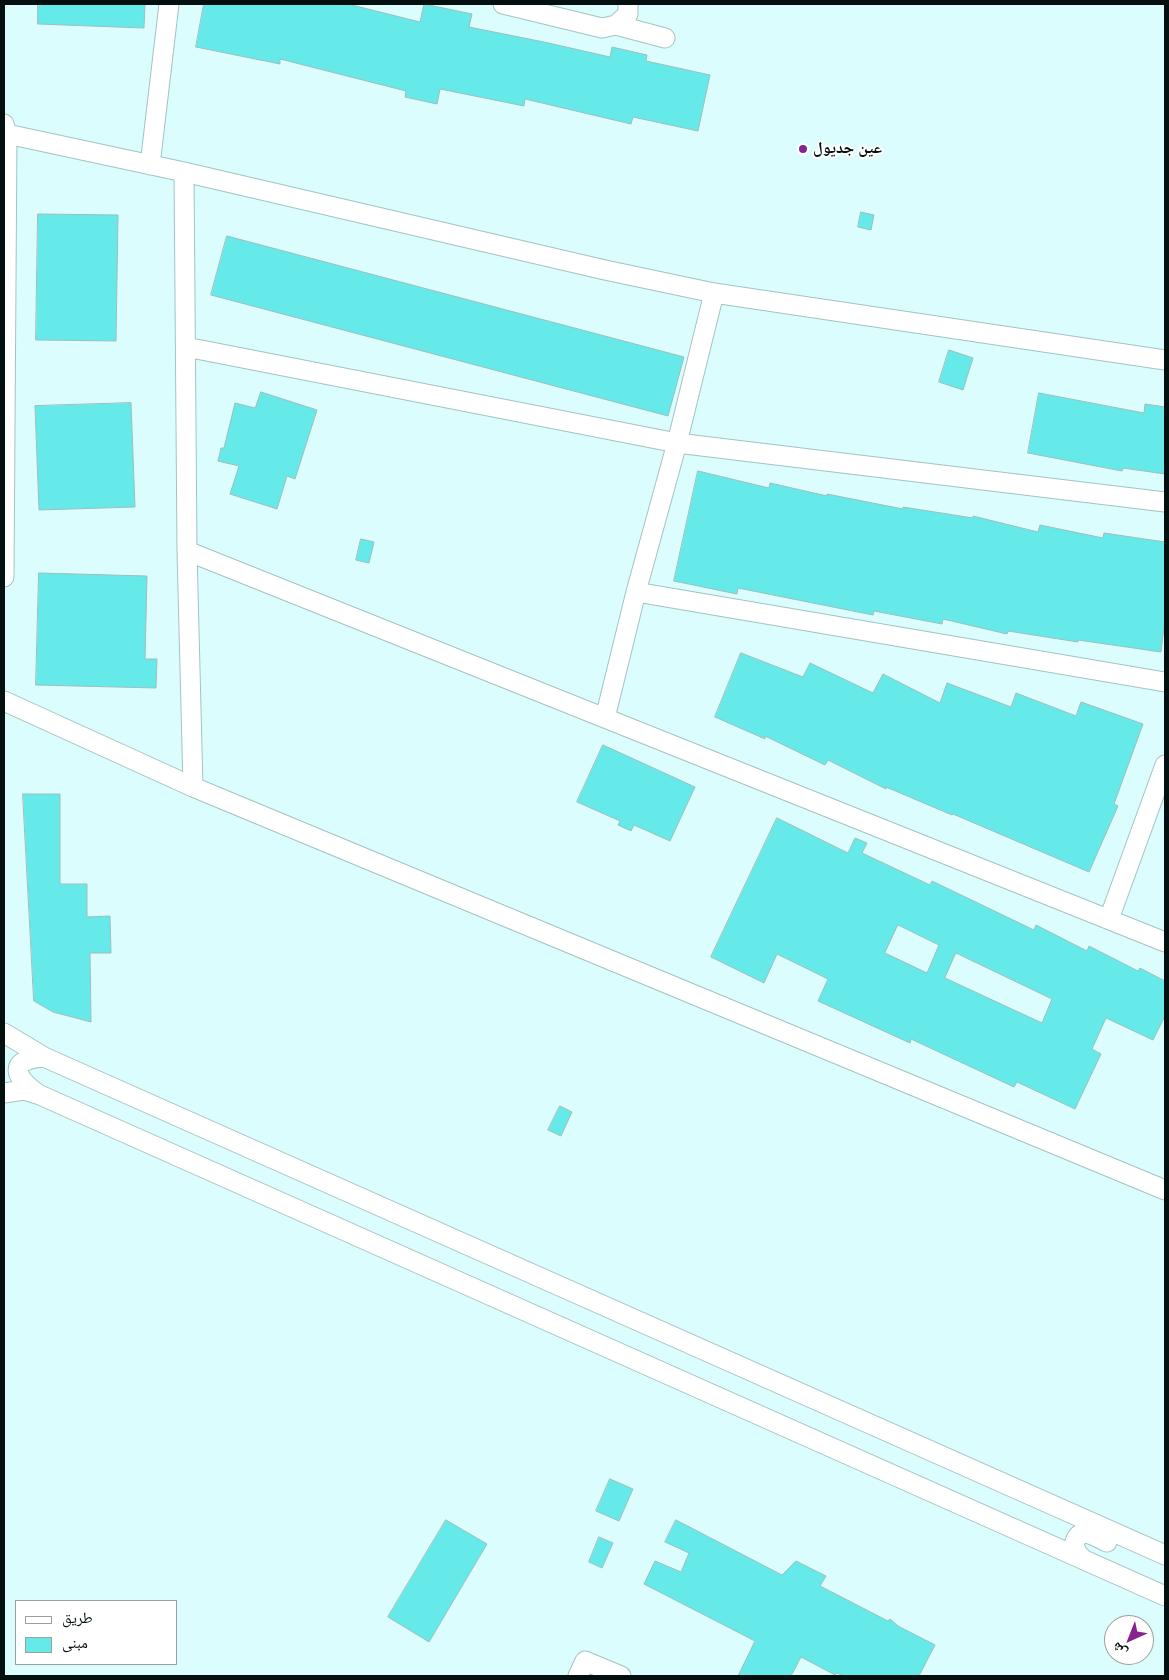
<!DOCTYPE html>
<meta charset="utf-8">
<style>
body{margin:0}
#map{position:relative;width:1169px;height:1680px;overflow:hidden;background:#dcfdfd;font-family:"Space Grotesk","Noto Naskh Arabic",sans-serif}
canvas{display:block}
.frame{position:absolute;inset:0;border:5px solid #040f0f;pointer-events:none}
.legend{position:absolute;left:15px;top:1600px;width:162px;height:65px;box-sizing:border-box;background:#fff;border:1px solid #9b9f9f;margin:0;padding:6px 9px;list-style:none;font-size:15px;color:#040f0f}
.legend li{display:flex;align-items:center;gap:10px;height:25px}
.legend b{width:25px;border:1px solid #9b9f9f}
.north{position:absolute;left:1104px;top:1615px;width:50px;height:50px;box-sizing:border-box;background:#fff;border:1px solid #9b9f9f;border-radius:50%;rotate:224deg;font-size:14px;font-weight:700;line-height:20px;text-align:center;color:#040f0f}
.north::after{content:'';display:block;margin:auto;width:18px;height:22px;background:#86238c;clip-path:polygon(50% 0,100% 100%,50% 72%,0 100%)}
</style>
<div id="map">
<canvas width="1169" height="1680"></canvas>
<div class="frame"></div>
<ul class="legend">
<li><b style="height:6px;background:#fff"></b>طريق</li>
<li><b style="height:14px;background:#66e9e9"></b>مبنى</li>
</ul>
<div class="north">ش</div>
</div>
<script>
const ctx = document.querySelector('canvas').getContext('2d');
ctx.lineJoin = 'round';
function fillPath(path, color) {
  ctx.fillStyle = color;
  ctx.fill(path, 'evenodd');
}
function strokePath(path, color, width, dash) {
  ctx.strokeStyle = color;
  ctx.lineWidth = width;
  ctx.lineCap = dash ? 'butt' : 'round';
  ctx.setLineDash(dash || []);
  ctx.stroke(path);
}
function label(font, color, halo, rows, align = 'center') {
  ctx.font = font + ' "Space Grotesk","Noto Naskh Arabic",sans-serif';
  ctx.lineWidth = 4;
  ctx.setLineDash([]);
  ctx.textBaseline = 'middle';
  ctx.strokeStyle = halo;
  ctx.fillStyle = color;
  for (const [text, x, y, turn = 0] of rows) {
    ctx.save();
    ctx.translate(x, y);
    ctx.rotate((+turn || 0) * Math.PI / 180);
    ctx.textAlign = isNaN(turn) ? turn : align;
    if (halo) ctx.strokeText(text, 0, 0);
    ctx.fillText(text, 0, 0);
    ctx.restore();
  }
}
const building = new Path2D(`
 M38,4h107l-1,24 -106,-4z
 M204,4h144l72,18 4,-18 48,10 -3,13 75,15 66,15 2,-10 35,8 -1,6 64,14 -12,56 -65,-14 -2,7 -106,-25 -1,7 -84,-17 -3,15 -32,-7 1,-6 -126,-32v5l-84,-17z
 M861,212l13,3 -3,15 -13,-3z
 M38,214l80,1 -2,126 -80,-1z
 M227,236l457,121 -16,59 -457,-121z
 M949,350l24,8 -10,32 -24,-8z
 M261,392l56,18 -22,69 -8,-3 -10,33 -47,-15 9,-28 -21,-5 3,-13h3l11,-45 20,5z
 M1039,393l105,20 1,-9 20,3v67l-42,-6 -1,3 -94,-18z
 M131,403l4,104 -96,3 -4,-104z
 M698,471l71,17 1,-5 57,13v-2l76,15v-2l70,11v-2l65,16 2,-7 63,13 1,-5 61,9v77l-4,33 -83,-12v2l-70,-11 -1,3 -64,-15 -1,5 -68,-13 -1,4 -135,-27 -1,6 -63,-13z
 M361,539l13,3 -5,21 -13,-3z
 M39,573l108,3 -2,83h12l-1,29 -120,-3z
 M741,653l62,24 7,-14 63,30 10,-19 57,29 7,-20 64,24 5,-14 60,23 5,-14 62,22 -29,80 4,2 -29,66 -136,-58 -1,1 -66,-28v2l-58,-29 -3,5 -60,-29v3l-50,-22z
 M603,745l92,42 -25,54 -36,-16 -3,6 -13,-6 2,-4 -43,-19z
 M23,794h37v90h27v33l23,-1 1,37h-21l1,69 -38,-10 -19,-11z
 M777,818l71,35 7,-15 12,5 -5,10 68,32 2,-4 102,49 2,-5 51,26 2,-5 49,25 2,-3 25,13v35l-12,24 -47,-22 -14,31 9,5 -26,55 -58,-27 -3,5 -103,-48 -1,4 -92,-42 10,-22 -51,-25 -13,29 -53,-26zM898,925l41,20 -12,28 -42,-20zM956,953l96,46 -10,24 -97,-45z
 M560,1106l12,6 -11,24 -13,-6z
 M610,1479l23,10 -14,32 -23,-10z
 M446,1520l41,24 -58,98 -41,-25z
 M676,1520l106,55 14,-14 30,15 -6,10 68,35 2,-2 8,7 37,19 -16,31h-75l-7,-3 -2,2 -34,-18 -10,19h-53l17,-35 -111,-57 11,-23 26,11 8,-19 -24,-11z
 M599,1537l14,6 -11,25 -13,-6z`);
fillPath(building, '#66e9e9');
strokePath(building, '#9ebebd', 1);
const minor = new Path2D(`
 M503,4l99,24 14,-3 12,-11v-10
 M616,25l49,13
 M7,134l177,38 421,98 109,23 451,67
 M150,165l19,-161
 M184,172l3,379 6,236
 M186,347l491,96 488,59
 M187,551l978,391
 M4,577l3,-443 -3,-10
 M636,592l529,90
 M4,701l189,86 972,403
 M605,718l31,-126 41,-149 37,-150
 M1109,919l56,-154
 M4,1033l40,24 1121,498
 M4,1093l20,-3 16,5 1125,501
 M38,1094c-24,-17 -31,-34 6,-37
 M1084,1560l-6,-6 -4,-8c4,-22 20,-10 33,-4
 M578,1676l7,-15 36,15`);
strokePath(minor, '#a3c3c3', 21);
strokePath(minor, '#fff', 19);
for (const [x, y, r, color] of [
 [803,149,5,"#86238c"]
]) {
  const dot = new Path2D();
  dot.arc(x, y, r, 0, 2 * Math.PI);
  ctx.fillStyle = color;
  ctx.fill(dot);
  strokePath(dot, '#fff', 2);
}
label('bold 16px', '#040f0f', '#fff', [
 ["عين جديول",813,149]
], 'left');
</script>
